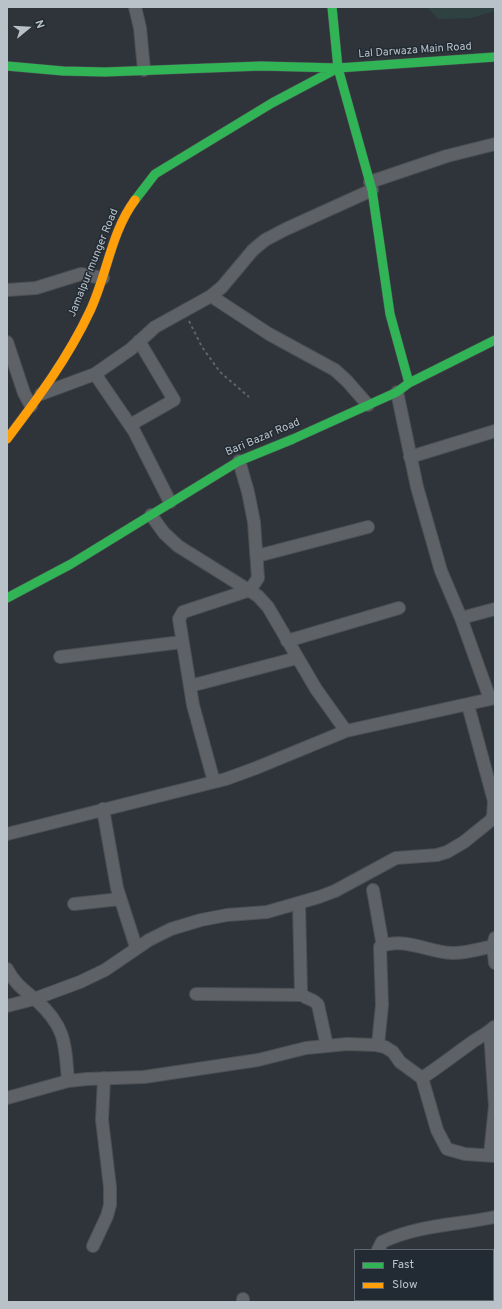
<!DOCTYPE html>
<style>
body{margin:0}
#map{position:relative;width:502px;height:1309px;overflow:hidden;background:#2e3439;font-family:Overpass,sans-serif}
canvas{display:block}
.frame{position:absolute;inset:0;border:8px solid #b9c1c9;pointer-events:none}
.legend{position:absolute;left:354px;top:1249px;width:140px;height:52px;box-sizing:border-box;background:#222b33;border:1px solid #5e676f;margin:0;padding:5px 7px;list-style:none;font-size:12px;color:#b9c1c9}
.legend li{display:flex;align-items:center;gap:8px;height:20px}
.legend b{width:20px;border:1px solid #5e676f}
.north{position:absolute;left:8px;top:8px;width:40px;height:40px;-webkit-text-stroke:3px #222b33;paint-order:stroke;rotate:72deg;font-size:11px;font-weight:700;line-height:16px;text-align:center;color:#b9c1c9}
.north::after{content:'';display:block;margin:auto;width:14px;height:18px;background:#b9c1c9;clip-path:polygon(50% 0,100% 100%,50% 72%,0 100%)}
</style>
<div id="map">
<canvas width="502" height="1309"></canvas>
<div class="frame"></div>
<ul class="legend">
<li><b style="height:5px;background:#30b455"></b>Fast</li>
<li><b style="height:5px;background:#ff9f0a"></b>Slow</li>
</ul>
<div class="north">N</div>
</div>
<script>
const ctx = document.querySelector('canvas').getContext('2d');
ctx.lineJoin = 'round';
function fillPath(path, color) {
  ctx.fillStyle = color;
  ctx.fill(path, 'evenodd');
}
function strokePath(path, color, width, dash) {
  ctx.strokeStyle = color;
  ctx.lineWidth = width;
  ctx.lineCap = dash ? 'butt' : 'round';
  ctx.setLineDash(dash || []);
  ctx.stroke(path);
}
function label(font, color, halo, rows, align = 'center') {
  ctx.font = font + ' Overpass,sans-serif';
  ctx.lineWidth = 3;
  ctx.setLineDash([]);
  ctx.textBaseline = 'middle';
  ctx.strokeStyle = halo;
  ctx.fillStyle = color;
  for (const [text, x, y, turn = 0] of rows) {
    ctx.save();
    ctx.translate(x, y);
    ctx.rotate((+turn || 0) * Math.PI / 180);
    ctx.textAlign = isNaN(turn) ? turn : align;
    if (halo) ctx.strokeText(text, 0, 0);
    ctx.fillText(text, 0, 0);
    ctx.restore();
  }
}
fillPath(new Path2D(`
 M427,7h68v4l-24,7 -33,1z`), '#2f4241');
const street = new Path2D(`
 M135,7l5,21 4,42
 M370,182l77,-26 48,-12
 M7,290l29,-2 45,-14 22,4
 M211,296l58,38 66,36 12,11 21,24
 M7,342l17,51 7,13
 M95,374l39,57 36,71
 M397,392l20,95 24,84 20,47 29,81
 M41,394l54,-20 36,-25 24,-22 56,-31 11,-9 31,-37 12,-10 21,-11 86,-39
 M130,425l44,-25 -35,-59
 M410,457l85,-26
 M151,515l13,18 14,13 80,50 10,11 48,82 30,42
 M257,556l111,-29
 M461,618l34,-9
 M287,641l112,-33
 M60,657l122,-15
 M190,686l107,-28
 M214,782l-21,-77 -14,-86 4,-7 67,-22 8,-12 -4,-56 -6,-30 -9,-31
 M103,809l14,79 19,59
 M7,834l219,-55 30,-11 90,-37 149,-33
 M373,890l10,56
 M299,903l2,90c4,7 13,5 17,12l9,41
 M74,904l46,-5
 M495,938l-2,8 2,17
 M7,969c7,14 17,21 29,31 30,27 29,43 32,81
 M196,994l106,1
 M7,1006l27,-7 46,-17 25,-12 44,-30 22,-11 30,-9 26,-5 40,-3 52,-15 16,-6 61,-33 41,-3 10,-3 17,-10 26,-21 3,-4 1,-16 -26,-96
 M490,1031l5,75 -5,49
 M378,1045l4,-40 -2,-58c23,-11 50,6 73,6 13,0 27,-4 40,-7
 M422,1078c17,-11 32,-23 49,-35 8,-6 16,-9 23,-16
 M7,1098l61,-17 19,-2 57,-2 114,-17 48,-12 41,-4 28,1 10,2 8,5 7,10 22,16 15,52 10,19 18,5 30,2
 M93,1246l14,-30 3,-11v-18l-8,-67 2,-42
 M378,1250l4,-8c35,-17 75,-17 113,-25
 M243,1299v3
 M373,1302v-2`);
const fast = new Path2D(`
 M332,7l6,61 34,122 18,124 19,69
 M7,66l56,5 42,1 156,-6 77,2 157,-11
 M135,200l20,-26 117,-71 66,-35
 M7,598l64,-34 168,-103 54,-22 104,-47 12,-9 86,-43`);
const slow = new Path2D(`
 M7,439c31,-41 61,-81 83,-128 17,-36 21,-79 45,-111`);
strokePath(street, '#4c5054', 14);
strokePath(fast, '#4c5054', 10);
strokePath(slow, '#4c5054', 10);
strokePath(new Path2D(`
 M189,321l13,26 18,25 29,25`), '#5e6366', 2, [3, 3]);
strokePath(street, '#5e6267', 12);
strokePath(fast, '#30b455', 9);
strokePath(slow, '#ff9f0a', 9);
label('11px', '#b9c1c9', '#222b33', [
 ["Lal Darwaza Main Road",415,51,-4],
 ["Jamalpur munger Road",94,263,-68],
 ["Bari Bazar Road",263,438,-23]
]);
</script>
